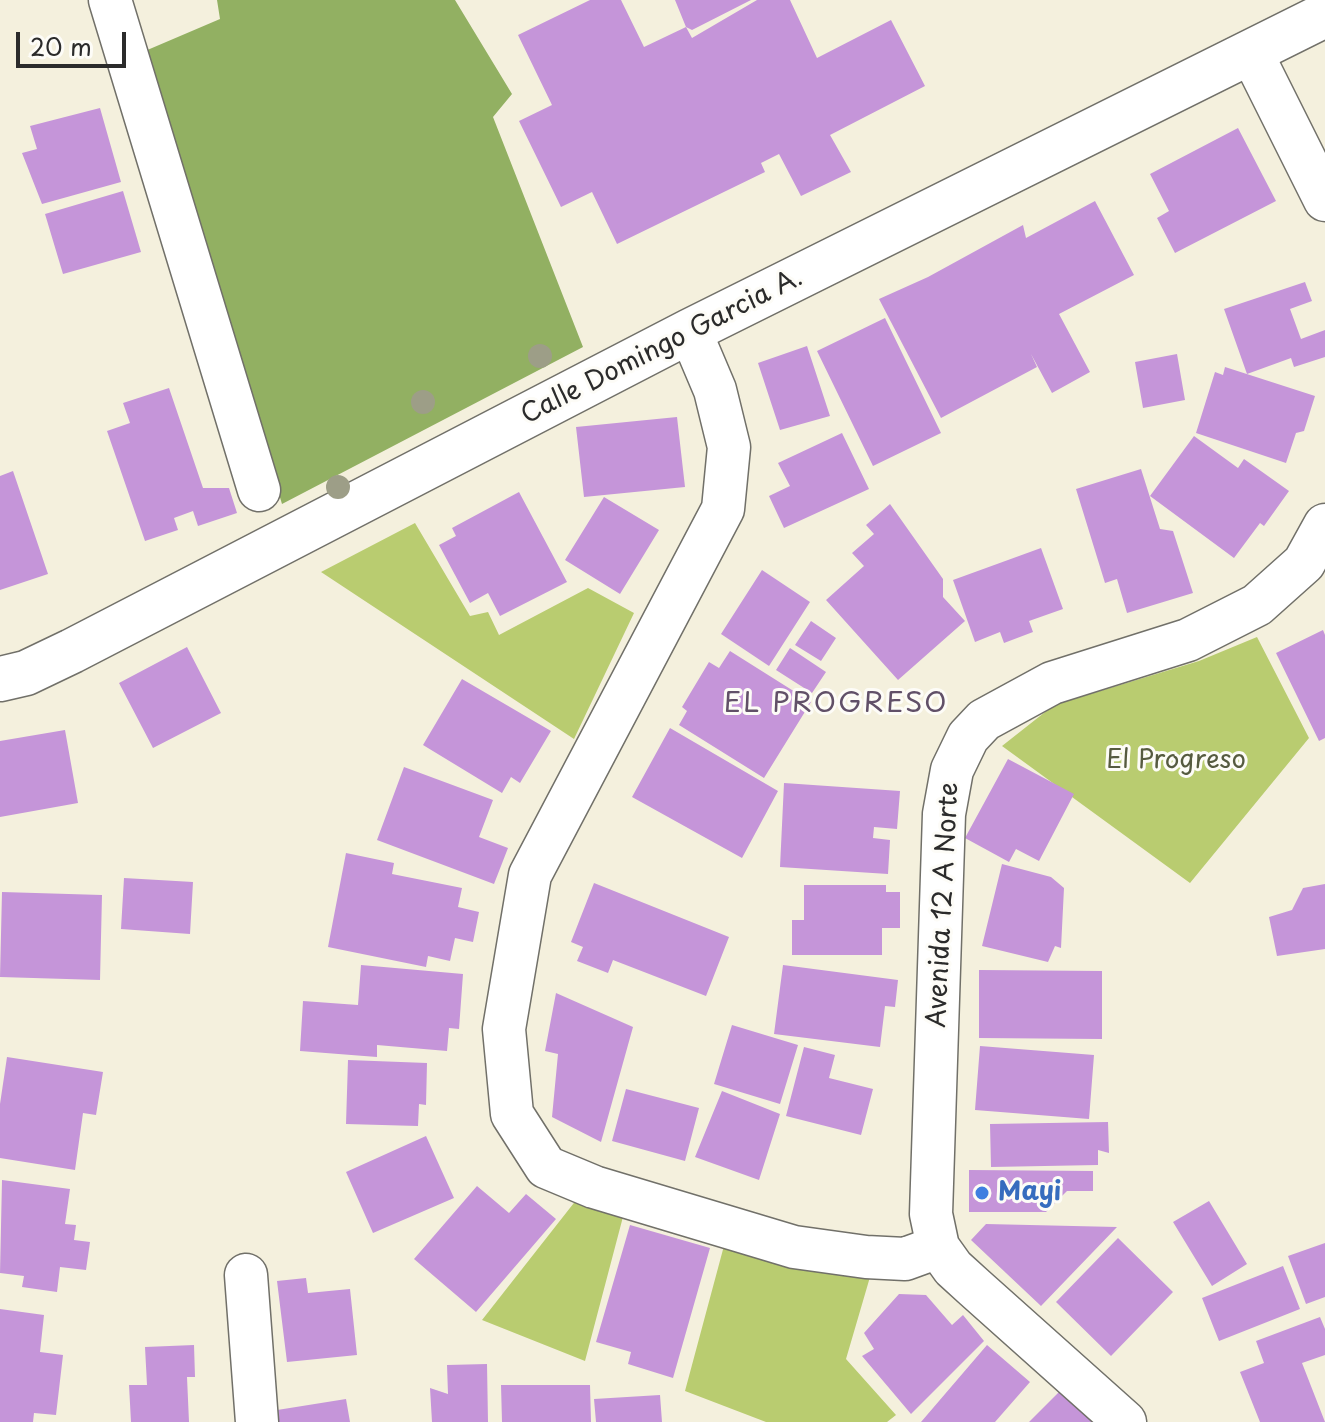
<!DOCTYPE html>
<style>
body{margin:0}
#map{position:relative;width:1325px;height:1422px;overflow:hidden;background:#f4f0dd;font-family:"Playpen Sans",sans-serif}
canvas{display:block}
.scale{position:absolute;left:16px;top:32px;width:110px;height:36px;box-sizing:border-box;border:4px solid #2b2b2b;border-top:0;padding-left:10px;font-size:24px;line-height:28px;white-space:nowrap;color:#2b2b2b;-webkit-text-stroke:6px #fdfcf7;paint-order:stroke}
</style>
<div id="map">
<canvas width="1325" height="1422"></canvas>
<div class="scale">20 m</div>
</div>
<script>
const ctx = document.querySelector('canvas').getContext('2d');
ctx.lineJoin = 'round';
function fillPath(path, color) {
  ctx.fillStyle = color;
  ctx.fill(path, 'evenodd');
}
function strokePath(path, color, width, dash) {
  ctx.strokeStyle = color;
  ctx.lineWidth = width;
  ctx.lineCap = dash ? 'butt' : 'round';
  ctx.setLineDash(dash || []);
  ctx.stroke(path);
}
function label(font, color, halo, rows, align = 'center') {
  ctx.font = font + ' "Playpen Sans",sans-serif';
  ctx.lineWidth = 6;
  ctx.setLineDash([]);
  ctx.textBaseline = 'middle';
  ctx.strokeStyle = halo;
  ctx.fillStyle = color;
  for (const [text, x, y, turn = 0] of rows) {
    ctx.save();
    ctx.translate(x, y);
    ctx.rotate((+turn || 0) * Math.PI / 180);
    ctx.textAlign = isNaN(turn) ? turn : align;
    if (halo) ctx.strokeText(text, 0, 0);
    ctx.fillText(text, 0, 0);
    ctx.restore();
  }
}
fillPath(new Path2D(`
 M415,523l55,93 18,-4 11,23 89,-47 46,25 -60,126 -253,-167z
 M1257,637l52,101 -119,145 -188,-137 52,-41 145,-44z
 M577,1199l47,14 -39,148 -103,-41z
 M725,1242l145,35 -24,82 50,56 -9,7h-121l-81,-31z`), '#b9cc70');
fillPath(new Path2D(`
 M217,0h238l57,94 -19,23 90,230 -301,157 -137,-453 75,-32z`), '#92b062');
fillPath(new Path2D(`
 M590,0h31l23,47 42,-20 -11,-27h76l-59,30 -6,-3 6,11 65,-38h33l27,58 74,-38 34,66 -95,49 21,37 -50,24 -22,-42 -18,9 4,9 -148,72 -25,-52 -31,15 -42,-86 33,-16 -34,-70z
 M100,108l21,74 -79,22 -20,-51 15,-4 -7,-23z
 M1238,128l38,73 -101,52 -18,-35 12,-7 -19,-37z
 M123,191l18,61 -78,22 -18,-60z
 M1095,201l39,74 -75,39 31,58 -38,21 -21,-39 6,13 -96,51 -62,-119 49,-22 95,-52 3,13z
 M1305,282l7,19 -22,8 11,30 24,-9v27l-31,10 -3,-9 -44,16 -23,-65z
 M885,318l56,115 -68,33 -56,-115z
 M807,346l23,70 -50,14 -22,-67z
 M1177,354l8,46 -42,8 -8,-46z
 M1225,367l90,29 -11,35 -8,2 -10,30 -90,-30 19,-61 8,3z
 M169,388l34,100h26l8,25 -39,13 -5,-15 -19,7 4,12 -33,11 -38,-110 23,-8 -7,-20z
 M677,417l8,70 -101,10 -8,-70z
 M842,433l27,56 -85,39 -15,-32 21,-10 -12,-23z
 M1194,436l44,32 6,-9 45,32 -25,35 -4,-3 -26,35 -84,-62z
 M1141,469l19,60 13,2 20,62 -66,20 -10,-34 -12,4 -29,-94z
 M13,471l35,103 -48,16v-114z
 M519,492l48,90 -67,34 -12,-23 -18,10 -31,-58 17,-9 -4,-8z
 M604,497l55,33 -39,64 -55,-34z
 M890,504l53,75v18l22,24 -67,59 -72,-80 38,-34 -12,-13 22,-19 -8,-9z
 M1041,548l22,61 -34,12 4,11 -29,11 -4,-11 -25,10 -22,-62z
 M762,570l48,32 -41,64 -48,-32z
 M811,621l25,17 -15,23 -26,-16z
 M1323,630l2,5v103l-6,3 -43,-88z
 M187,647l34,66 -68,35 -34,-65z
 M790,648l36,24 -14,21 -36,-23z
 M730,651l81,51 -47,76 -85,-53 8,-14 -5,-4 27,-45 10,6z
 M462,679l89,52 -31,52 -9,-6 -9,16 -79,-48z
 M670,728l108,63 -36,67 -110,-61z
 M65,730l13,73 -78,14v-76z
 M1008,759l66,35 -35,67 -23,-12 -7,13 -44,-24z
 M404,767l89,33 -14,37 29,11 -14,36 -117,-44z
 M784,783l116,8 -3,38 -23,-2 -1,11 17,2 -2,34 -108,-7z
 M346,853l48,10 -2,11 70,14 -4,19 21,5 -6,30 -18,-4 -5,23 -22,-5 -2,11 -98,-20z
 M1002,864l49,13 13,11 -3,60 -6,-2 -7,16 -66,-16z
 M124,878l69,4 -3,52 -69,-5z
 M594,883l135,54 -23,59 -93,-36 -5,13 -31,-12 6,-14 -12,-5z
 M1325,884v65l-48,7 -8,-39 23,-7 11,-22z
 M804,885h82v7h14v36h-18v27h-90v-35h12z
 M2,892l100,3 -2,85 -100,-3z
 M361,965l102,9 -4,55 -10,-1 -2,23 -70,-6v12l-77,-6 3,-50 55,4z
 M783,965l115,15 -3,27 -10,-1 -5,41 -106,-13z
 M979,970l123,1v68l-123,-1z
 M556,993l77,34 -32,115 -49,-25 6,-63 -13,-3z
 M732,1025l66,20 -18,59 -66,-20z
 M980,1046l114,9 -5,64 -114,-9z
 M804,1047l31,8 -6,23 44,11 -12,46 -75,-19z
 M7,1057l96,15 -7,43 -13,-2 -8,57 -75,-12v-54z
 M348,1060l79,3 -1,42 -7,-1 -1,22 -72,-2z
 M626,1089l73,19 -14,53 -73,-20z
 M722,1091l58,23 -21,66 -64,-23z
 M1108,1122l1,31 -11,-3v15l-107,2 -1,-43z
 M426,1136l28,62 -81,35 -27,-61z
 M969,1170l124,1v20h-26l-21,21h-77z
 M2,1180l68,9 -5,35 11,1 -2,15 16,2 -4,28 -26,-3 -3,25 -35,-5 2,-11 -24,-3z
 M477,1186l32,27 17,-19 30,25 -80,93 -62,-53z
 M1209,1201l38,63 -35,22 -39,-64z
 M986,1224l131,3 -76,79 -70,-66z
 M630,1225l80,23 -37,130 -45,-14 3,-12 -35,-10z
 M1118,1238l55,54 -62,64 -55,-54z
 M1325,1243v54l-19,7 -18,-48z
 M1283,1266l17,43 -81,32 -17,-43z
 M306,1278l2,15 42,-4 7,66 -70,7 -10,-81z
 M899,1294l27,1 26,30 11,-10 21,26 -73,73 -49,-58 12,-7 -10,-16z
 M0,1309l44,6 -4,37 23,3 -7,60 -22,-2 -1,9h-33z
 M1320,1317l5,12v26l-23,8 23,59h-65l-20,-50 24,-9 -8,-22z
 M194,1345l1,32h-8l2,45h-58l-2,-37h18l-2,-38z
 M987,1345l43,37 -35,40h-74z
 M487,1364l1,58h-56l-2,-34 18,6 -1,-29z
 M501,1385h89l1,37h-89z
 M1060,1391l33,31h-64z
 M660,1395l2,27h-66l-2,-23z
 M346,1399l4,23h-77l-2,-11z`), '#c595d9');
const minor = new Path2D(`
 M110,0l149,490
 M1251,52l74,148
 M690,331l25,59 14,57 -6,62 -193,366 -26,154 8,85 34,53 48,20 200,60 72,10 39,2 33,-12
 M246,1275l11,147
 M1125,1422l-150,-134 -22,-20 -15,-21 -7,-33 13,-400 8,-44 16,-33 16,-17 68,-37 136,-43 69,-35 47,-42 21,-38`);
const major = new Path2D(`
 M0,679l26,-6 46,-22 618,-320 635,-316`);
strokePath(minor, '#717069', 45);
strokePath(major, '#717069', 47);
strokePath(minor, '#fff', 42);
strokePath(major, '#fff', 44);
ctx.fillStyle = '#9d9e87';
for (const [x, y] of [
 [540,356],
 [423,402],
 [338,487]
]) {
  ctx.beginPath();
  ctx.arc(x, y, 12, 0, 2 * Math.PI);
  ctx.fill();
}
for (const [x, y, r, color] of [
 [982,1193,8,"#3f7fe0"]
]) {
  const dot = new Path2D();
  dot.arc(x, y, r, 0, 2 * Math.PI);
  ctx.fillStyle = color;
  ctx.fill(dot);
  strokePath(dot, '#fdfcf7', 3);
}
label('26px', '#2b2b2b', '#fdfcf7', [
 ["Calle Domingo Garcia A.",662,347,-27],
 ["Avenida 12 A Norte",944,905,-87]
]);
label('26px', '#565b40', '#fdfcf7', [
 ["El Progreso",1176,761]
]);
label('bold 26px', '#366cbe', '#fdfcf7', [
 ["Mayi",998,1193]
], 'left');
ctx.letterSpacing = '2px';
label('28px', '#615068', '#fdfcf7', [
 ["EL PROGRESO",836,704]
]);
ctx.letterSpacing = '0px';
</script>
